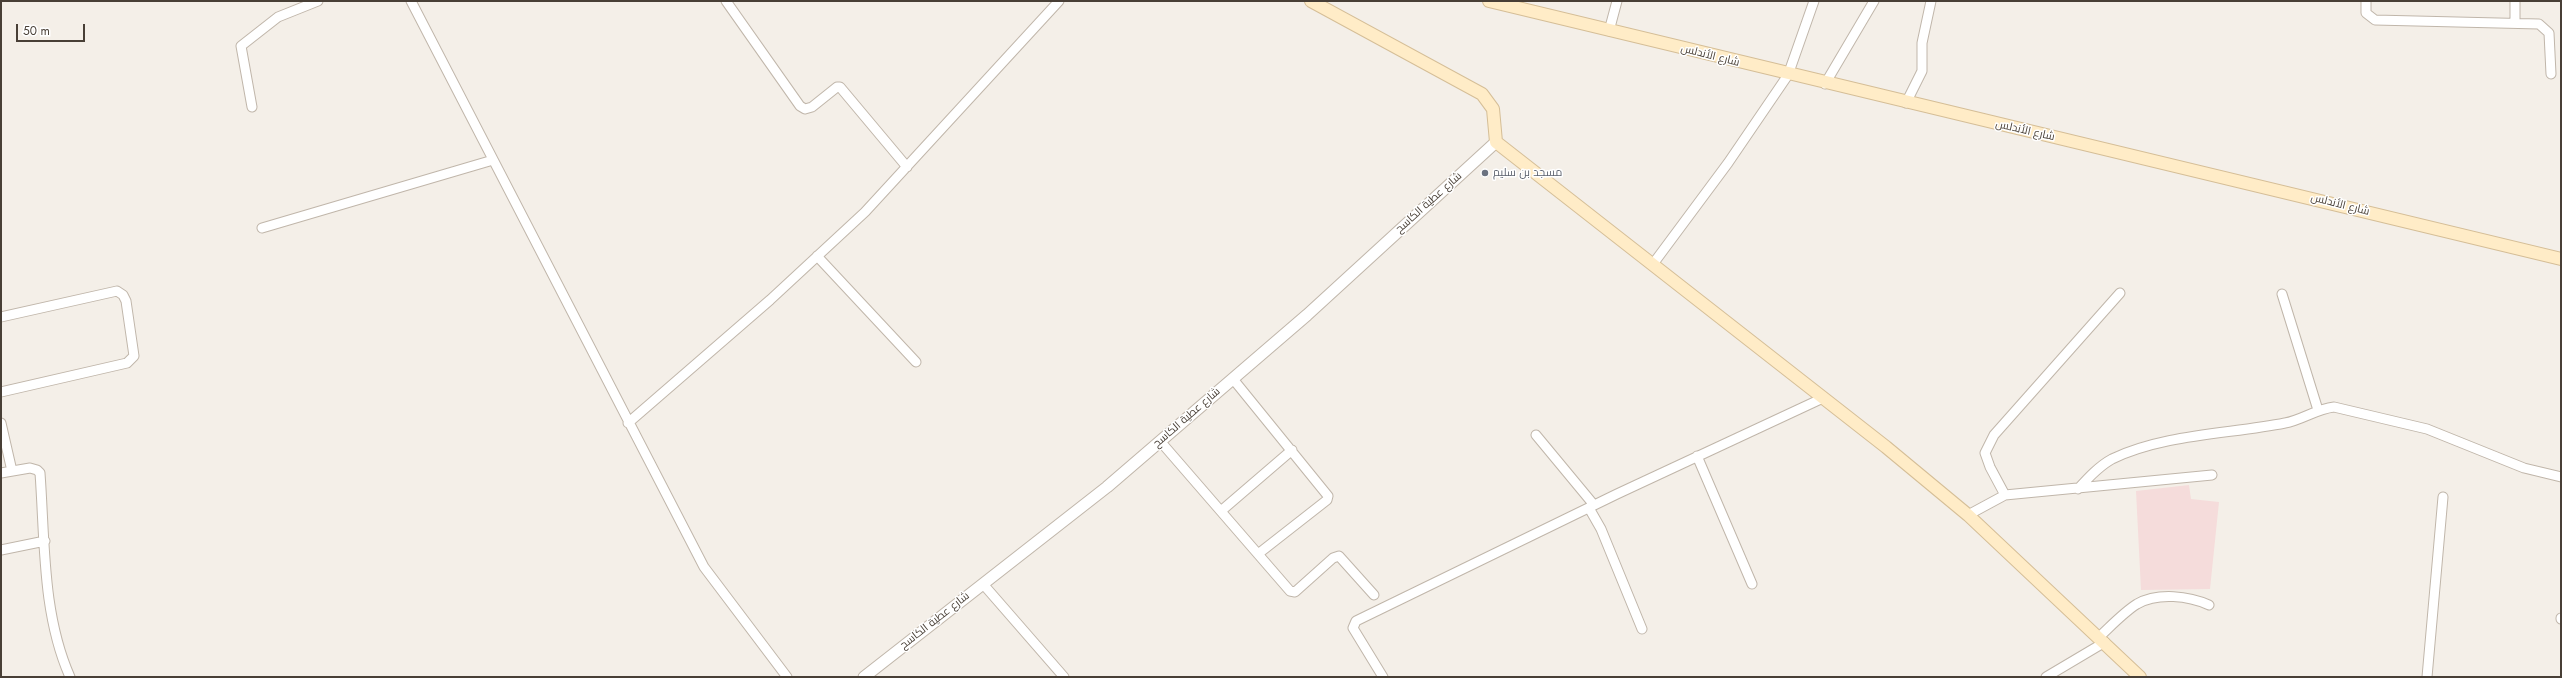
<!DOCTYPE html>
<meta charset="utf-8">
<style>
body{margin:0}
#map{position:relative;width:2562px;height:678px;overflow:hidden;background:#f4efe8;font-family:Jost,sans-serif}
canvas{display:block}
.frame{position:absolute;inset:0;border:2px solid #483f36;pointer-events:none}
.scale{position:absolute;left:16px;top:24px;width:69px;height:18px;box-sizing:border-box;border:2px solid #483f36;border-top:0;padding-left:5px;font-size:12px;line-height:14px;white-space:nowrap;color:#483f36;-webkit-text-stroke:3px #fff;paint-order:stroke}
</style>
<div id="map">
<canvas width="2562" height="678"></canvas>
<div class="frame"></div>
<div class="scale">50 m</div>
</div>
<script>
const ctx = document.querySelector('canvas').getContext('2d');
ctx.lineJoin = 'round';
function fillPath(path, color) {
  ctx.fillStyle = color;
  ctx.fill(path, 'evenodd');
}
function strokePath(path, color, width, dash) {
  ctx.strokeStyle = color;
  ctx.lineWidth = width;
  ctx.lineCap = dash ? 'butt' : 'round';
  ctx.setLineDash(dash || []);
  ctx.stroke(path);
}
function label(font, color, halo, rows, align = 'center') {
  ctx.font = font + ' Jost,Cairo,sans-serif';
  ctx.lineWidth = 3;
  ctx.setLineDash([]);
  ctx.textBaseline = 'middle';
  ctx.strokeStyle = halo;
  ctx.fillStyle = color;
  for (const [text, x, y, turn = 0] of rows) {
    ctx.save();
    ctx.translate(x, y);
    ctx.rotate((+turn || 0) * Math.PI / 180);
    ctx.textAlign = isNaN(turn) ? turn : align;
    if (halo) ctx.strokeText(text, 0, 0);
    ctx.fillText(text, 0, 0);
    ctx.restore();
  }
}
fillPath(new Path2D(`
 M2189,485l2,14 28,3 -9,87 -69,1 -5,-99z`), '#f5dcdb');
const minor = new Path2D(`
 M411,1l293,566 83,110
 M726,1l74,105 5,3 7,-2 25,-20h3l67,80
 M2366,1v12l9,7 164,4 10,9 2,41
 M2515,1v22
 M1609,31l8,-30
 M1825,84l49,-83
 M1906,103l16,-32v-28l9,-42
 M252,107l-11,-61 37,-29 40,-16
 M262,228l231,-68
 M817,256l99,106
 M1653,264l75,-101 60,-88 26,-74
 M2282,294l36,116
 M1,317l116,-26 6,4 3,6 8,55 -7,7 -126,29
 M1233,379l95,117 -1,4 -69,54
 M1,423l11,48
 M628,423l142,-123 95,-88 194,-211
 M1536,435l58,70
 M1160,441l130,150 5,1 38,-34 6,-2 35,39
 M1697,456l55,128
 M1,473l29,-5 7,2 3,3c5,68 2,141 30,204
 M2078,489c10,-11 21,-23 34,-30 52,-25 118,-25 173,-36 17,-3 31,-14 49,-16l93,22 97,39 37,9
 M2005,495l-15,-28 -5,-14 9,-18 126,-142
 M1589,508l12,21 41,100
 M1221,511l71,-61
 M1968,515l37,-20 207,-20
 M1,550l44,-9
 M983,584l81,93
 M2561,619v-1
 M2099,637c12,-11 25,-25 38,-33 21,-12 52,-8 72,1
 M1383,677l-30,-49 3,-7 261,-127 206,-96
 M2046,677l59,-35
 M2427,677l16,-180`);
const tertiary = new Path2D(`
 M864,677l243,-190 200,-172 189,-173`);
const secondary = new Path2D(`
 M1311,1l171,93 11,15 3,33 390,305 82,68 172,162
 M1489,1c357,88 715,169 1072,258`);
strokePath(minor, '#c0b6aa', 11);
strokePath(tertiary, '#c0b6aa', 13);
strokePath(secondary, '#d5be97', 14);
strokePath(minor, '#fff', 9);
strokePath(tertiary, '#fff', 11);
strokePath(secondary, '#ffecc7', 12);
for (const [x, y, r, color] of [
 [1485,173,4,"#6b7280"]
]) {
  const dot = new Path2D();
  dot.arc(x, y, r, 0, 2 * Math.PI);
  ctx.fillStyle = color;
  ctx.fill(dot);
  strokePath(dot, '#fff', 1.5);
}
label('11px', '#483f36', '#fff', [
 ["شارع الأندلس",1710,56,14],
 ["شارع الأندلس",2025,131,13],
 ["شارع عطية الكاسح",1429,203,-42],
 ["شارع الأندلس",2340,205,14],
 ["شارع عطية الكاسح",1187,418,-41],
 ["شارع عطية الكاسح",935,621,-38]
]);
label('11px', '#5b616d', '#fff', [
 ["مسجد بن سليم",1493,173]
], 'left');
</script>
